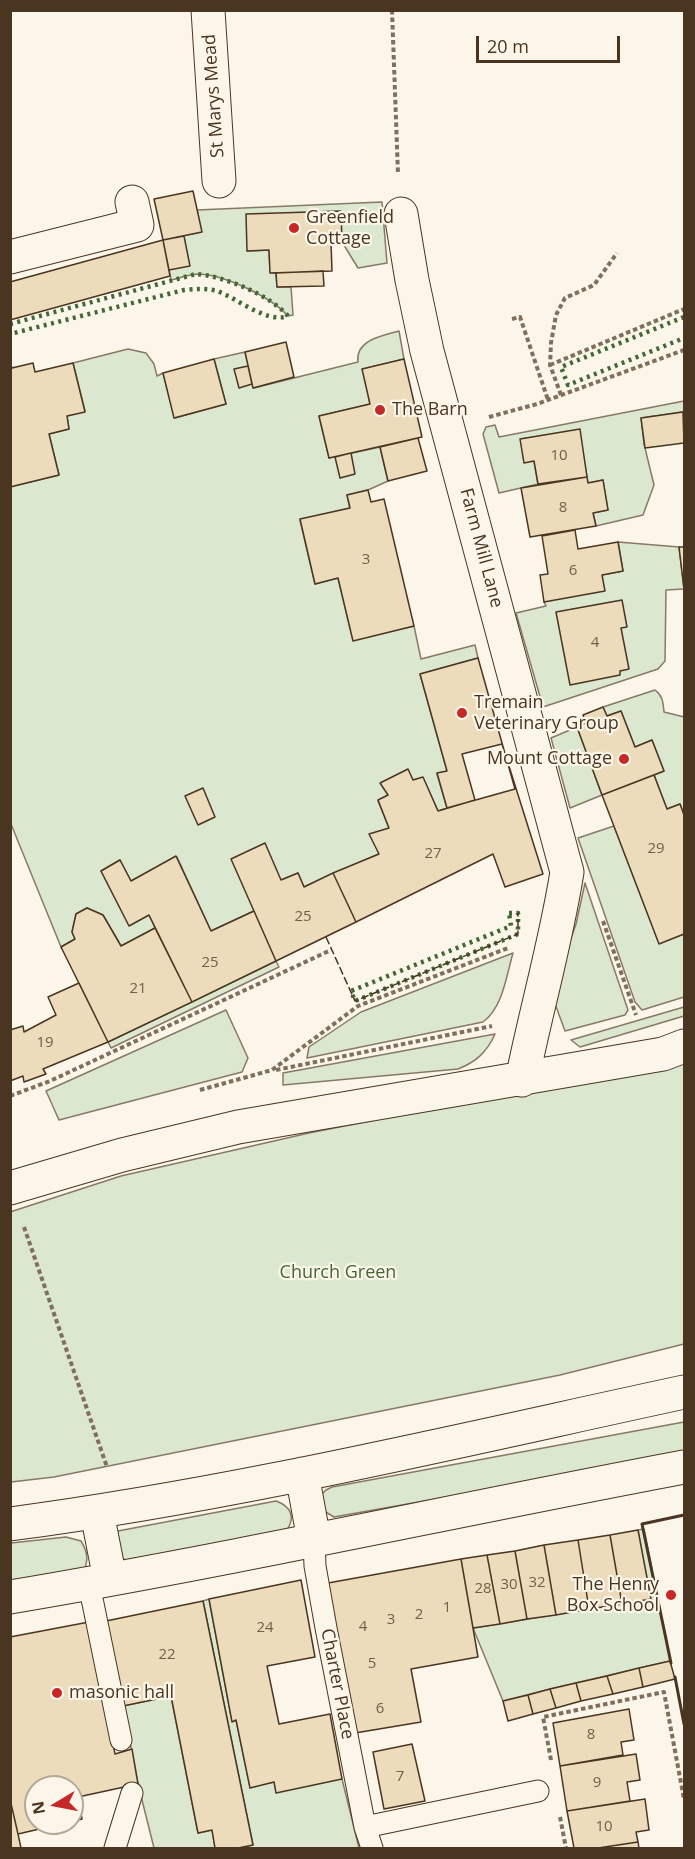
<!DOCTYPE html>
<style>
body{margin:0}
#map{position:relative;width:695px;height:1859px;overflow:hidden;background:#fbf6e9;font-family:"Open Sans",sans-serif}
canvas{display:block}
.frame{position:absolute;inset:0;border:12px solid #4a3520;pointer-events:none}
.north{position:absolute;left:24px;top:1775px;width:60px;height:60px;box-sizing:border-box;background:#fbf6e9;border:2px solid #b4a999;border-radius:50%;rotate:260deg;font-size:16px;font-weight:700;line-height:24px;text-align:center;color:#4a3520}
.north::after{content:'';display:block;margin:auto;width:21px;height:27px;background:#c62828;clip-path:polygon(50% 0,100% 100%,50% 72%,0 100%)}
.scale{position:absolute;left:476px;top:36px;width:144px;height:27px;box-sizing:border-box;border:3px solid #4a3520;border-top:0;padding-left:8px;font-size:18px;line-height:21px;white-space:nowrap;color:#4a3520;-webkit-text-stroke:4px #fbf6e9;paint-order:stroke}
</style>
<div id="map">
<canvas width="695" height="1859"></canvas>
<div class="frame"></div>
<div class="north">N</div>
<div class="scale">20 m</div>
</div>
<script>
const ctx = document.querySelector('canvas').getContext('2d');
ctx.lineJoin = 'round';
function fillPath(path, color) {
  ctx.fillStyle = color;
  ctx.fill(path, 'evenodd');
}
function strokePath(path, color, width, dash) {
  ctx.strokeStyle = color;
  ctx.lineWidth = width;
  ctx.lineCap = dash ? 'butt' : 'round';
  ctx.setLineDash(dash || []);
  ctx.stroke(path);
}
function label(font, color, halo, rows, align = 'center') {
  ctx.font = font + ' "Open Sans",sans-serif';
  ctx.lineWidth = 4.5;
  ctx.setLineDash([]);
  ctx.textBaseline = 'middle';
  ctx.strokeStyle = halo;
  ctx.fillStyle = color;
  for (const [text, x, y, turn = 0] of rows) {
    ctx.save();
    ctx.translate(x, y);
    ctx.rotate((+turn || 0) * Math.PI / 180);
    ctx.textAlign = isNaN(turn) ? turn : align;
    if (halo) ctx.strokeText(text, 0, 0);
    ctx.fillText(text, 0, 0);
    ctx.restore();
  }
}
const green = new Path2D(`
 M382,202l5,61 -29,5 -16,-26 -95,9 22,-1 1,22 6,1 1,14h14l2,28 -5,1c-17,-19 -63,-41 -89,-42 -9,0 -19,4 -28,6l-8,-40 38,-8 -4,-22z
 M399,331l5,28 -41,10 7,35 -51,12 10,42 51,-11 8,34 -20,9 -21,5 3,13 -50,12 15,64 23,-6 15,62 61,-14 7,33 54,-14 3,13 -58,16 27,97 -10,3 10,34 -9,3 -15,-33 -10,2 -5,-10 -20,25 -10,6 11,27 -10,26 -75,33 -6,-14 -17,7 -27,31 -43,20 -34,-74 -46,24 -11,-21 -19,11 28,54 20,-10 6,13 -34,18 -18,-31 -16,-7 -11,6 -4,18 3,7 -14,8 -50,-123 -1,-337 49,-12 -10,-41 20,-5 -2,-13 18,-5 -12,-48 55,-14 18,4 8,11 3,12 6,-3 12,45 51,-14 -12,-45 31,-7 9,36 104,-26c-3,-22 24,-26 41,-31z
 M684,401v27l-2,-16 -41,6 3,26 10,41 -11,30 -47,11 -3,-13 15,-3 -5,-30 -15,3 -9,-53 -58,9 3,23 10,-1 4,23 -39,9 -16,-59 3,-7 9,-2 4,12z
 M618,542l61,5 5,42 -18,1 -1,71 -7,8 -115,38 -27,-94 30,-7 -2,-4 58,-27 21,-4z
 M655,690c8,6 8,12 9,22l20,5v98l-4,-11 -13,5 -13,-34 10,-4 -12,-31 -17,7 -14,-36 -14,5 -4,-9z
 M577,727l25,68 -32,13 -19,-70z
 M614,826l45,117 25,-9v63l-42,13 -7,-8 -57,-164z
 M585,883l43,127 -3,5 -60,16 -11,-30 3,-22 19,-55z
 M513,953c-7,24 -10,54 -30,69l-176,36 2,-11 52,-35z
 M276,961l3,6 -168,81 -3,-6z
 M684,1007v9l-104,31 -9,-7z
 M226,1010l22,48 -6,14 -183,48 -13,-29z
 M495,1034c-8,18 -19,28 -37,35l-175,16v-12z
 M684,1062v282l-124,31 -506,102 -43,5 -1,-270 111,-36 188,-43 234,-46z
 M684,1422v33l-350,62 -10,-6 -2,-17 4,-4 6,-3z
 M276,1501c14,5 21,16 10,30l-160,29 -6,-2 -4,-21 2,-6z
 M644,1529l26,132 -120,28 -47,12 -30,-73 177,-29 -12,-69z
 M66,1537l15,4c6,10 8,18 3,29l-73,16v-43z
 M209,1599l23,122 4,-1 14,67 24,-5 68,-3 17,69h-121l15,-3 -50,-244z
 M171,1696l27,137 14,-3 3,18h-61l-16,-64 -15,-78z`);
fillPath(green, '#dce7d0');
strokePath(green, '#887966', 1.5);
const building = new Path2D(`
 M193,191l9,41 -39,8 -9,-41z
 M341,211l1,31 -11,1 1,28 -62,2 -1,-23 -22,1 -1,-37z
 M184,236l6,30 -21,4 -6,-30z
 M163,240l7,36 -160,44v-38z
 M323,271l1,15 -47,1 -1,-14z
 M286,342l8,35 -41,11 -8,-36z
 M214,359l12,45 -52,14 -11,-45z
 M404,359l18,78 -93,21 -10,-42 51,-12 -8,-35z
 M10,362l2,6 21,-5 2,9 38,-9 12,49 -18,4 2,13 -20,5 10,41 -49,12z
 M248,366l4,18 -13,4 -5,-19z
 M683,412l1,31 -39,5 -4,-30z
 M580,429l7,48 -49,7 -4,-23 -10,2 -4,-24z
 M418,438l9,33 -39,10 -8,-34z
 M351,453l4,21 -15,4 -5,-21z
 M587,477l1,6 15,-3 5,30 -15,3 3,13 -66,11 -9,-49z
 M368,490l3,12 13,-3 30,127 -61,15 -15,-63 -23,6 -15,-65 50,-11 -3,-13z
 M575,530l3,19 40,-7 5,29 -21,4 3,16 -61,11 -4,-27 8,-1 -6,-38z
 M679,547h5v42z
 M622,600l5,27 -6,1 8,41 -9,2v4l-50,10 -14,-73z
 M478,658l37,131 -68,19 -10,-35 10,-2 -27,-97z
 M603,707l4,9 14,-5 14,36 17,-7 12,31 -62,24 -25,-68 9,-4 -3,-8z
 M502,744l41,130 -38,13 -12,-33 -137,68 -23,-49 46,-19 -10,-20 20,-6 -11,-28 10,-5 -8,-12 28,-14 5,11 10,-3 15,34 37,-11 -13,-46z
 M654,775l13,34 13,-5 4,11v119l-25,10 -57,-149z
 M203,788l12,29 -17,8 -13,-29z
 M265,843l16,37 17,-7 6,14 29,-14 23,49 -80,39 -45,-102z
 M176,856l35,75 43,-20 22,50 -84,41 -43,-87 -20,11 -28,-55 19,-11 11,21z
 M87,908l16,7 18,31 34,-18 37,74 -84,40 -47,-95 14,-8 -3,-7 4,-18z
 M79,983l29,59 -65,27 3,5 -22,8 -1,-6 -13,5v-51l13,-4 1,6 32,-17 -8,-18z
 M638,1530l13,69 -29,5 -12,-69z
 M610,1535l12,69 -33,5 -11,-69z
 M578,1540l11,69 -33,6 -12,-70z
 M544,1545l12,70 -29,4 -12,-68z
 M515,1551l12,68 -27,5 -13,-69z
 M487,1555l13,69 -27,4 -12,-69z
 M461,1559l17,98 -67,12 10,53 -66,11 -27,-150z
 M301,1580l14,77 -48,9 12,58 51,-10 12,65 -66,14 -2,-11 -24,6 -14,-68 -4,2 -23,-123z
 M203,1601l50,244 -15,3h-23l-3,-18 -14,3 -27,-137 -48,10 -17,-85z
 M89,1622l26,132 17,-5 6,35 -60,13 4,22 -10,3v-35h-36v36h29l-47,11 -8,-35v-162z
 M670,1661l5,18 -32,8 -4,-19z
 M639,1668l4,19 -30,7 -6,-18z
 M607,1676l6,18 -32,7 -5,-18z
 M576,1683l5,18 -25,7 -6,-19z
 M550,1689l6,19 -23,6 -5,-19z
 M528,1695l5,19 -25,7 -5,-20z
 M629,1709l5,31 -13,2 2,13 -63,11 -7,-43z
 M412,1744l13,57 -41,8 -11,-57z
 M636,1754l4,26 -13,2 3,19 -63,10 -7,-45z
 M10,1799l8,35 3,14h-11z
 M645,1799l4,31 -13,2 2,10 -40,6h-24l-7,-37z
 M638,1842l1,6h-41z`);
fillPath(building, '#ecdcbc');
strokePath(building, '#4a3520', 1.5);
const lane = new Path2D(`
 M314,1540l1,26 11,62 39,199 7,21
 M89,1584l32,156
 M365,1827l173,-36
 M115,1848l17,-55`);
const street = new Path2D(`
 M208,10l11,171
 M401,214l11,66 15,71 140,521c-11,70 -31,138 -45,208
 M10,257l127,-32 -5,-23
 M10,1188l112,-33 116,-28 425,-73 21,-8
 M302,1474l12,66
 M97,1513l13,66
 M10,1524c227,-30 451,-84 674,-132
 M10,1597c226,-38 450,-88 674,-130`);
strokePath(lane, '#4a3520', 23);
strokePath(street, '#4a3520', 35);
strokePath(new Path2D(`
 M392,10l6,164
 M512,319l8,-2 28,83
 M550,365l134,-56
 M561,395l-11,-30 1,-22 5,-28 9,-17 29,-13 23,-32
 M489,417l48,-13 147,-54
 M603,921l33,94
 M276,1070l216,-44
 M200,1090l72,-20 86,-64 150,-58
 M10,1096l40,-15 281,-131
 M24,1227l83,240
 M551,1760l-8,-43 121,-25 20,107
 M560,1817l6,31`), '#7f6f5c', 4, [4.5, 3]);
strokePath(lane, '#fbf6e9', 21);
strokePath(street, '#fbf6e9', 33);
strokePath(new Path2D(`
 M684,317l-123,50 7,18 116,-47
 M10,324l186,-50c28,2 74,21 92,42 -21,8 -51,-18 -71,-25 -11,-3 -21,-2 -33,-1l-174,44
 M509,913h9v21l-163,67 -4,-10 160,-65z`), '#436837', 4.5, [3, 4.5]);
strokePath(new Path2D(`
 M326,937l29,64 163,-67v-21`), '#4a3520', 1.5, [8, 3]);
strokePath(new Path2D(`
 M671,1663l-29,-139 42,-9
 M675,1677l9,47`), '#4a3520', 3);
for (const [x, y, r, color] of [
 [294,228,6,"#c62828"],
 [380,410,6,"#c62828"],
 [462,713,6,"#c62828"],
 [624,759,6,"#c62828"],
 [671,1595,6,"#c62828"],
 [57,1693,6,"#c62828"]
]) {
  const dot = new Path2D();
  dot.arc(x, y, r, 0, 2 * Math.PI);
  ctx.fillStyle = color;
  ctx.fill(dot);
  strokePath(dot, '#fbf6e9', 2);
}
label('15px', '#725f47', null, [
 ["10",559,456],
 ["8",563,508],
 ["3",366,560],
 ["6",573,571],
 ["4",595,643],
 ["29",656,849],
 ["27",433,854],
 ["25",303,917],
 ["25",210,963],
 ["21",138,989],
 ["19",45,1043],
 ["32",537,1583],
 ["30",509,1585],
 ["28",483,1589],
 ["1",447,1608],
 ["2",419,1615],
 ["3",391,1620],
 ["4",363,1627],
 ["24",265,1628],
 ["22",167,1655],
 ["5",372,1664],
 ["6",380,1709],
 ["8",591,1735],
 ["7",400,1777],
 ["9",597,1783],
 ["10",604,1827]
]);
label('18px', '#4a3520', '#fbf6e9', [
 ["St Marys Mead",214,96,-94],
 ["Farm Mill Lane",481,548,75],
 ["Charter Place",337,1684,79]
]);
label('18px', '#4a3520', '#fbf6e9', [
 ["Greenfield",306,218],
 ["Cottage",306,239],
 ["The Barn",392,410],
 ["Tremain",474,703],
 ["Veterinary Group",474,724],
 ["Mount Cottage",612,759,"right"],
 ["The Henry",659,1585,"right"],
 ["Box School",659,1606,"right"],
 ["masonic hall",69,1693]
], 'left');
label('18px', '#436837', '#fbf6e9', [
 ["Church Green",338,1273]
]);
</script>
